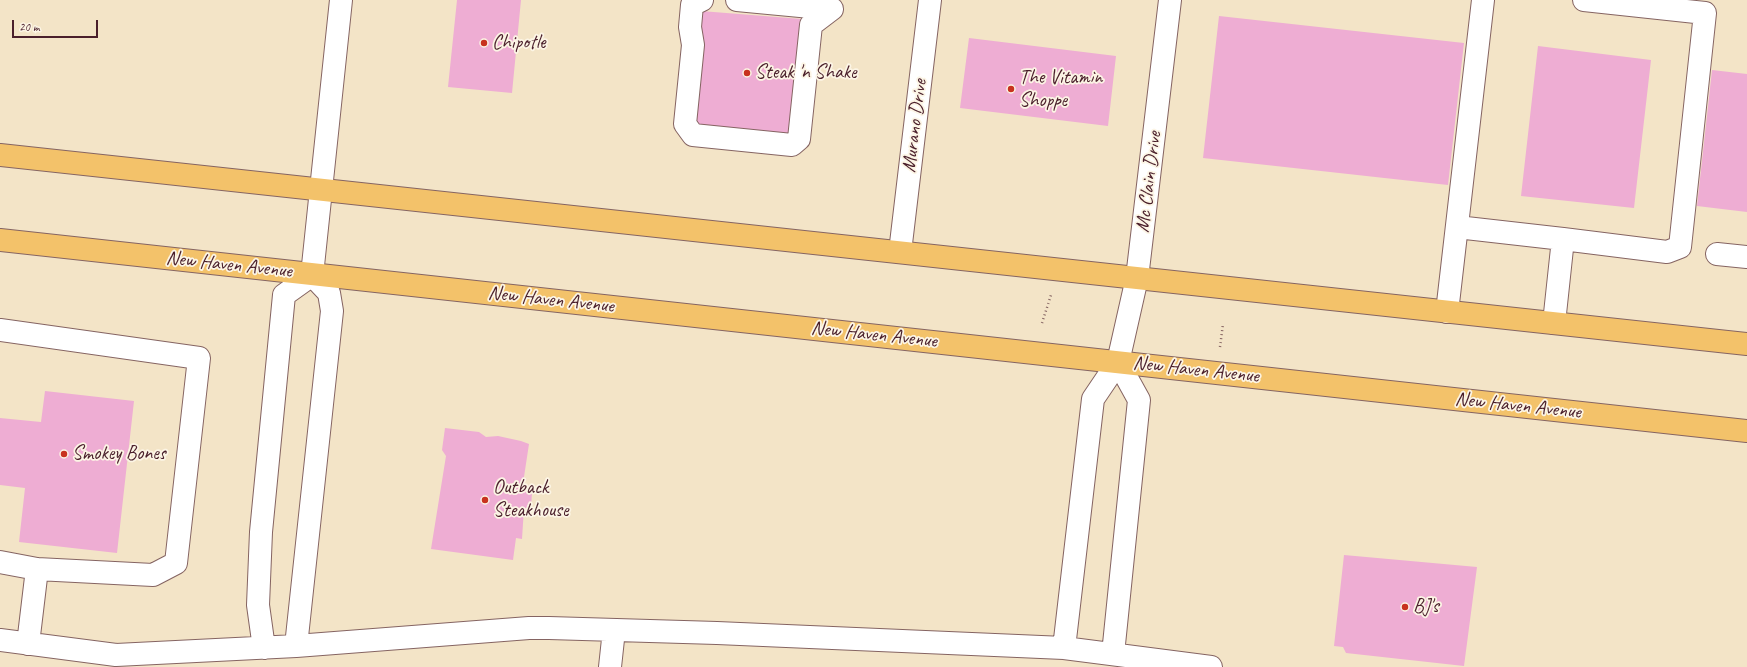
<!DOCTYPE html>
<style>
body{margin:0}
#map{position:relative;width:1747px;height:667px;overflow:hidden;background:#f3e4c7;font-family:Caveat,sans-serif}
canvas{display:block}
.scale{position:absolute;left:12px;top:20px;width:86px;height:18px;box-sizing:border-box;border:2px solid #4a1f2b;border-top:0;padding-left:5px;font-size:12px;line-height:14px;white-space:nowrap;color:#4a1f2b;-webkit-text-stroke:3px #fcf5e5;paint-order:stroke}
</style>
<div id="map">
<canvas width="1747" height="667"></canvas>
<div class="scale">20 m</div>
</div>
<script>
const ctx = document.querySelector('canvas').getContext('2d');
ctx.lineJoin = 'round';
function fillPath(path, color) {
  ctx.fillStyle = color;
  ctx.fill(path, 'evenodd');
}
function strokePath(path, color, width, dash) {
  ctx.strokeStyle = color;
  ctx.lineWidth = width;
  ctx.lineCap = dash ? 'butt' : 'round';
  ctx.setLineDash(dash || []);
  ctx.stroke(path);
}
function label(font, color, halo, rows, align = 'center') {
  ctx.font = font + ' Caveat,sans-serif';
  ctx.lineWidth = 3.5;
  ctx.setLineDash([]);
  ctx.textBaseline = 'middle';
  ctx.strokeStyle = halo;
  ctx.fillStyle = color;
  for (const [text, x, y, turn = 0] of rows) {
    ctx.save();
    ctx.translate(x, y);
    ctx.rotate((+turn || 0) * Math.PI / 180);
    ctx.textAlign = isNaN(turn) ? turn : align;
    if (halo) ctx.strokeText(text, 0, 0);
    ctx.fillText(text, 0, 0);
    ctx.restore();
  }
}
fillPath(new Path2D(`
 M457,0h64l-9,93 -64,-6z
 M701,11l101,8 -10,118 -100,-10z
 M1219,16l245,27 -16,142 -245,-27z
 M969,38l147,18 -8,70 -148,-18z
 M1538,46l113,14 -17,148 -113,-12z
 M1712,70l35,4v138l-50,-6z
 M45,391l89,10 -17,152 -98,-11 6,-54 -25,-3v-67l41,4z
 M445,428l34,4 7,5 12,-1 23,5 8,3 -7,46 10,2 -1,16h-7l-2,31 -6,-1 -3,22 -82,-11 15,-93 -4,-6z
 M1344,555l133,12 -13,99 -118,-13 -3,-6 -9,-1z`), '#eeadd3');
const minor = new Path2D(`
 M702,0l-10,5 -2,22 3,18 -8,79 8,11 99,10 7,-6 12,-114 21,-16
 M737,0l95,9
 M1457,227l106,12 -9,84
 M1563,239l104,13 13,-5 25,-234 -121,-13
 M900,252l30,-252
 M1717,254l30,3
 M1447,312l36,-312
 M0,330l199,28 -23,205 -23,12 -116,-6 -37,-7
 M0,640l116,15 180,-9 233,-18h20l168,5 347,15 147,19
 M28,644l9,-75
 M296,646l36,-335 -3,-18 -17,-18
 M264,648l-6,-43 3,-73 23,-237 28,-20 29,-275
 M1064,648l29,-249 25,-37 19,-84 33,-278
 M1113,654l26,-254 -21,-38
 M610,667l4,-37`);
const major = new Path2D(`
 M0,155l1747,189
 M0,240l1747,191`);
strokePath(minor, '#856462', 24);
strokePath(major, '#856462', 24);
strokePath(new Path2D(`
 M1042,323l9,-28
 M1220,347l3,-23`), '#856462', 2.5, [1, 3]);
strokePath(minor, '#fff', 22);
strokePath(major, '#f3c26a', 22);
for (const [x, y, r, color] of [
 [484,43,4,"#c8321e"],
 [747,73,4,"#c8321e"],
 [1011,89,4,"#c8321e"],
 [64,454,4,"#c8321e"],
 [485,500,4,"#c8321e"],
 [1405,607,4,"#c8321e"]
]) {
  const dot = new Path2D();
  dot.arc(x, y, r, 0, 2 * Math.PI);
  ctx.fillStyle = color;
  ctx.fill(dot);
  strokePath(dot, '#fcf5e5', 1.5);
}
label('20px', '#4a1f2b', '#fcf5e5', [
 ["Chipotle",492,43],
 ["Steak 'n Shake",755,73],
 ["The Vitamin",1019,78],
 ["Shoppe",1019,101],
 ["Smokey Bones",72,454],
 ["Outback",493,488],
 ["Steakhouse",493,511],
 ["BJ's",1413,607]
], 'left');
label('20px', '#4a1f2b', '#fcf5e5', [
 ["Murano Drive",915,126,-83],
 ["Mc Clain Drive",1149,182,-83],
 ["New Haven Avenue",229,265,6],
 ["New Haven Avenue",551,300,6],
 ["New Haven Avenue",874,335,6],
 ["New Haven Avenue",1196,370,6],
 ["New Haven Avenue",1518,406,6]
]);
</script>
